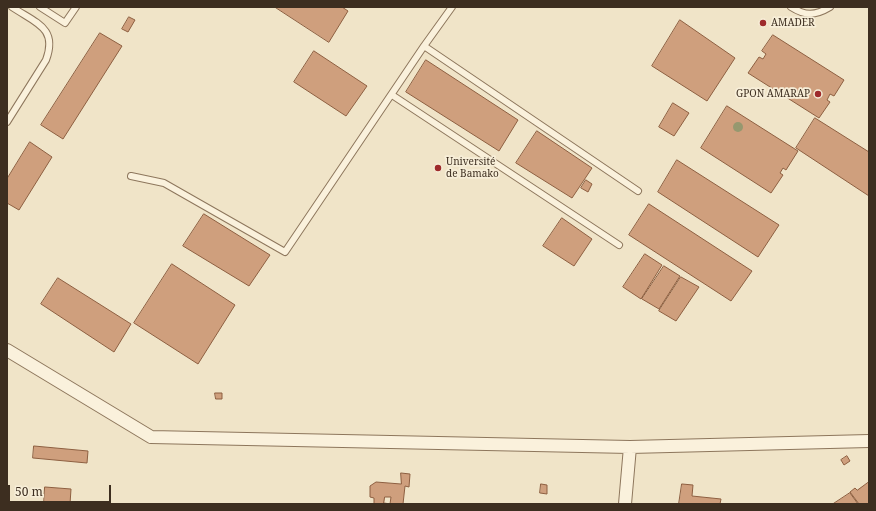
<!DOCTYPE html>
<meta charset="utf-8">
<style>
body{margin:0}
#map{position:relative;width:876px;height:511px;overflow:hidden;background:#f0e4c8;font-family:"Noto Serif",serif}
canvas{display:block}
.frame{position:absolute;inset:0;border:8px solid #3d2e20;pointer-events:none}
.scale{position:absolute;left:8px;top:485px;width:103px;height:18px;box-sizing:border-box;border:2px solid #3d2e20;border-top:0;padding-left:5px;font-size:12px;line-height:14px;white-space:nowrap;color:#3d2e20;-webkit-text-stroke:3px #f7eed8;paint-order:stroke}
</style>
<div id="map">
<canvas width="876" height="511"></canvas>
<div class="frame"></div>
<div class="scale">50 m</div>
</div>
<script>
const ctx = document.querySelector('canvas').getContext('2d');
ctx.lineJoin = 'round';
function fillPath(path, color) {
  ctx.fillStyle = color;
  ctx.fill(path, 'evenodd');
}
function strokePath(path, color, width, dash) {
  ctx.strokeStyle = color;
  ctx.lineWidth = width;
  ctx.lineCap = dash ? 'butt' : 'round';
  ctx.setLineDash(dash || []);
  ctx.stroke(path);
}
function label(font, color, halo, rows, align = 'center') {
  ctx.font = font + ' "Noto Serif",serif';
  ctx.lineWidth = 3.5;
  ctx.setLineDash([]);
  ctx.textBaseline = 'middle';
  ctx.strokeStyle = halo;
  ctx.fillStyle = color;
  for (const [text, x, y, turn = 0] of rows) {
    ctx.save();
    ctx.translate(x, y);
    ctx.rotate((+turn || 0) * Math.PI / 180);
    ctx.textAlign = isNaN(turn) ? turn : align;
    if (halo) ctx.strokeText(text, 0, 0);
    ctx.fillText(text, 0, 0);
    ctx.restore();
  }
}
const building = new Path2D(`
 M275,7h67l6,4 -19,31z
 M129,17l6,3 -7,12 -6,-3z
 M680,20l55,38 -28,43 -55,-35z
 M100,33l22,13 -59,93 -22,-14z
 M773,35l71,45 -10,16 -4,-2 -3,6 3,2 -11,16 -71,-45 11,-16 4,2 3,-5 -4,-3z
 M314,51l53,35 -21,30 -52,-34z
 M426,60l92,60 -19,31 -93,-59z
 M673,103l16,10 -15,23 -15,-9z
 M727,106l71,45 -12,19 -3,-2 -3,5 3,2 -12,18 -70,-45z
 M815,118l54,34v44l-73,-48z
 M537,131l55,37 -20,30 -56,-35z
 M30,142l22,15 -33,53 -12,-7v-24z
 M677,160l102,65 -21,32 -100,-65z
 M586,180l6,4 -4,8 -7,-4z
 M649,204l103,67 -21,30 -102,-66z
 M204,214l66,41 -21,31 -66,-40z
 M562,218l30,21 -18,27 -31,-20z
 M645,254l17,11 -21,34 -18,-12z
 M172,264l63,41 -37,59 -64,-41z
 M664,266l16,10 -21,33 -17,-10z
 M681,277l18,10 -23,34 -17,-10z
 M58,278l73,46 -17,28 -73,-48z
 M215,393h7v6h-6z
 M34,446l54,5 -1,12 -54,-5z
 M847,456l3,5 -6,4 -3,-5z
 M401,473l9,1 -1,13 -4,-1 -2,18h-29v-6l-4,-1v-11l6,-4 25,2zM385,497h6l-1,7 -6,-1z
 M869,482v22h-10l-9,-12 5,-4 2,2z
 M541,484l6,1v9l-7,-1z
 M682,484l11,1 -1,11 29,3 -1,5h-41z
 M45,487l26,2 -1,15h-26z
 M850,493l8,11h-25z`);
fillPath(building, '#cf9f7d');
strokePath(building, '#8d5f41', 1);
const lane = new Path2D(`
 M40,7l25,16 11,-16
 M791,7c14,9 24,9 39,0
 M424,46l214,145
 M392,95l227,150
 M7,122l39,-62c12,-32 -10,-37 -34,-53
 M131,176l33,7 121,69 139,-206 28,-39`);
const street = new Path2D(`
 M7,350l144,87 479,10 239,-6
 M625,504l5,-57`);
strokePath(lane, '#8d765c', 8);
strokePath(street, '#8d765c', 14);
strokePath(lane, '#faf1dc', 6);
strokePath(street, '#faf1dc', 12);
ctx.fillStyle = '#96986f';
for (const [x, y] of [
 [738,127]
]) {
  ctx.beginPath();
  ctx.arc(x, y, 5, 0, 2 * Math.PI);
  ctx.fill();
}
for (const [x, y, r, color] of [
 [763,23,4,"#9e2a2b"],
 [818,94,4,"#9e2a2b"],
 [438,168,4,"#9e2a2b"]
]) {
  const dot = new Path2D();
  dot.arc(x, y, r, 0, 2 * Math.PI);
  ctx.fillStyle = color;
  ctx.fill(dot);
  strokePath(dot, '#f7eed8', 1.5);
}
label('10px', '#3d2e20', '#f7eed8', [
 ["AMADER",771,23],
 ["GPON AMARAP",810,94,"right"],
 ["Université",446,162],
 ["de Bamako",446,174]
], 'left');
</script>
